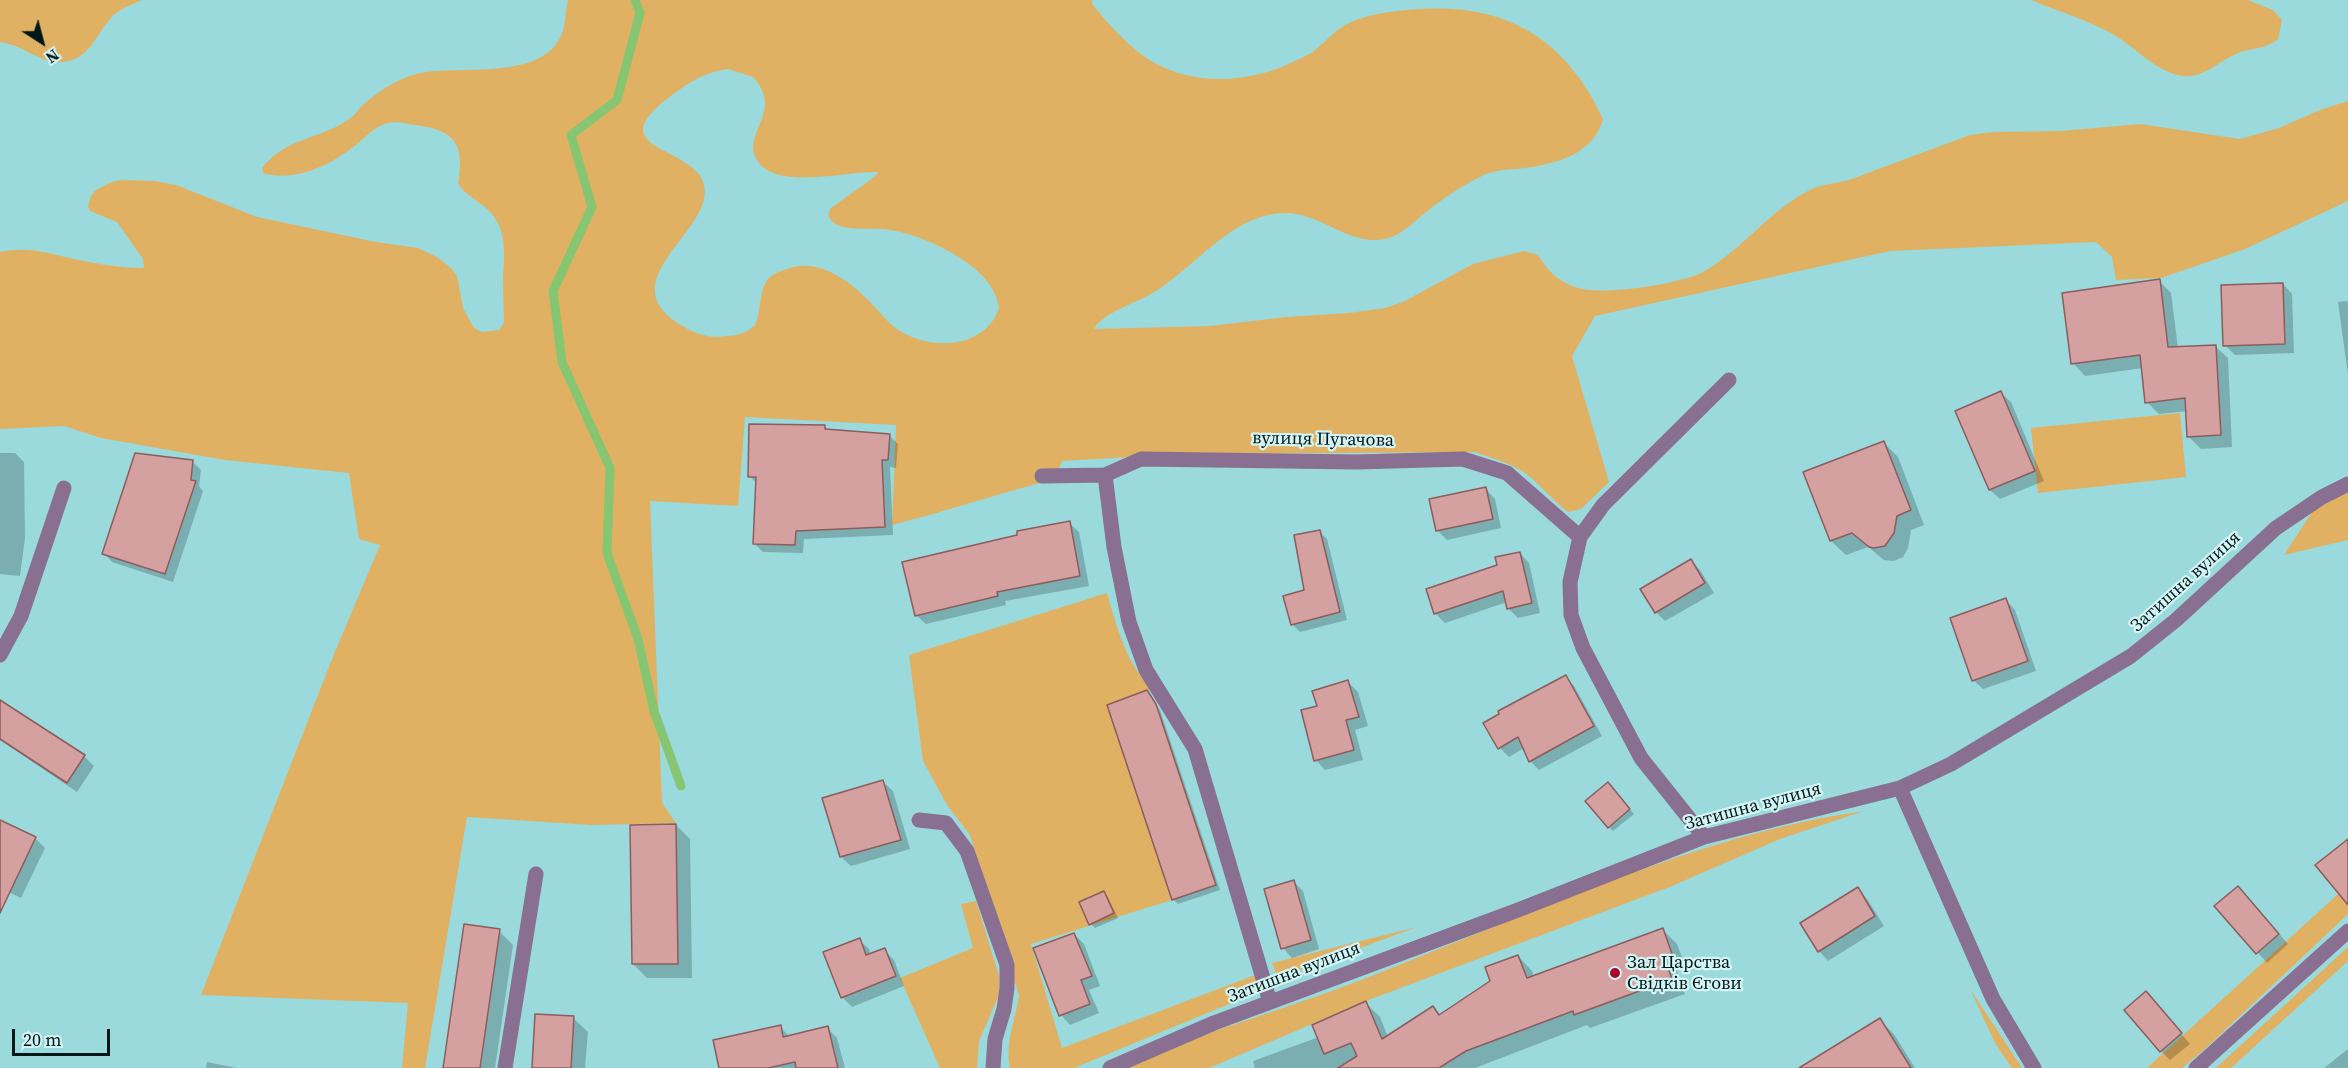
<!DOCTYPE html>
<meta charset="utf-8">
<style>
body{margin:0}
#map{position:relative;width:2348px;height:1068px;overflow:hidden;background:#9adadc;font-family:"Source Serif 4",serif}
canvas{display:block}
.north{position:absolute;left:12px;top:12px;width:60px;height:60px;-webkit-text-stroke:4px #d5f4f5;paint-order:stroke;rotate:144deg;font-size:16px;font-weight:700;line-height:24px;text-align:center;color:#001718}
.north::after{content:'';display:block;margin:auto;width:21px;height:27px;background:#001718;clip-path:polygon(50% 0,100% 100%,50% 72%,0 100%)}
.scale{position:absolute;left:12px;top:1029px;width:98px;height:27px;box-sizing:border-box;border:3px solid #001718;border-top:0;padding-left:8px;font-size:18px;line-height:21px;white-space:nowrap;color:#001718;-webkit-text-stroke:4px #d5f4f5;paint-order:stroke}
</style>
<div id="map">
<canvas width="2348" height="1068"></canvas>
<div class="north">N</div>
<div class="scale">20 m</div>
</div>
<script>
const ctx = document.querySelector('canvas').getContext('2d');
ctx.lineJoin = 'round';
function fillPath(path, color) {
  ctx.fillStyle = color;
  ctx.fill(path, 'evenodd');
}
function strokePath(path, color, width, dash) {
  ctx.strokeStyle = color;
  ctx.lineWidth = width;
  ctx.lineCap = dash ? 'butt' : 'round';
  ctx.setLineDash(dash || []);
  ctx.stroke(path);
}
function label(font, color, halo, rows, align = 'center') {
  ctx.font = font + ' "Source Serif 4",serif';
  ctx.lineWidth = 4.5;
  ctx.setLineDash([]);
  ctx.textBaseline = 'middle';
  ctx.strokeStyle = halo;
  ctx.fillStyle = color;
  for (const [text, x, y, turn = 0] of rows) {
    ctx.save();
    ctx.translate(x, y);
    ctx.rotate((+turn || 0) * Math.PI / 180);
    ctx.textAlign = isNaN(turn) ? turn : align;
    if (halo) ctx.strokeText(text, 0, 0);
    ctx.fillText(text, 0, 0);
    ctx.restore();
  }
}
fillPath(new Path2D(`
 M0,0h142c-11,5 -24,9 -32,19 -16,19 -23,45 -54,43 -20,-2 -34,-17 -56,-20z
 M568,0h524v4c17,20 36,43 59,57 44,26 100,22 144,0 7,-3 15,-7 20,-11 14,-11 19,-20 36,-28 21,-9 48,-12 71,-13 87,-5 145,32 181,110 -9,35 -47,45 -79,49 -14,2 -27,1 -40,7 -19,9 -38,21 -54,34 -14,10 -28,27 -45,30 -37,7 -63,-26 -100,-26 -13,0 -27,4 -39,10 -34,17 -61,51 -95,71 -17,10 -47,18 -57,35l116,-3 76,-9 63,-4 36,-5 18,-6 70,-38 51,-13 14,4c10,15 19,26 37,32 24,10 107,-3 130,-16 37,-22 63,-58 101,-79 13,-8 28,-8 43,-12l121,-45 23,-3 68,-1 79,-7 100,15 39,-11 41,-18 28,-9v100l-103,48 -84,29 -45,2 -4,-23 -16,-15 -206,9 -295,65 -23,40 37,126 -28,27 -13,3c-16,-12 -28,-28 -43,-39 -15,-10 -33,-15 -50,-21l-292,2 -121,7 -7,18c-55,14 -108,32 -163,46l4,-100 -151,-8 -7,89 -88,-5 12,302 14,20 -84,2 -125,-8 -42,251h-23l6,-65 -207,-8 131,-336 48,-114 -21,-6 -10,-66 -124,-13 -124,-22 -37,-12 -64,3v-177c27,-6 48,1 74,7 23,5 47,9 70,9l-1,-9 -26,-37 -27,-11 -2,-5 3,-10 5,-6 13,-7 11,-3 35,1 21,4 81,32 119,25 42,6 19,9 14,11 6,8 6,32 11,20 8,4 17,-2 5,-7c0,-14 -1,-28 -1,-42 1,-24 5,-47 -11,-67 -10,-12 -25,-17 -34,-30 7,-39 -2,-54 -43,-59 -8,-1 -19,-4 -27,-2 -12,2 -22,14 -31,21 -24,20 -62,39 -94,29l-1,-5c26,-33 62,-28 91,-52 3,-2 5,-7 9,-10 15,-14 38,-29 59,-33 40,-8 119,8 140,-37 5,-10 4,-25 7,-36zM728,69l25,8c32,35 -12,55 4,83 18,31 89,11 120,12l1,1 -5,5 -42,30 -3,6c2,6 6,10 12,12 16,5 35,1 51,4 36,6 104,37 108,78 -14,42 -70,43 -102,21 -10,-7 -17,-17 -26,-26 -21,-22 -53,-46 -84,-34 -6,2 -12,4 -17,8 -12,12 -8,33 -15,48 -9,10 -24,11 -37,12 -17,0 -33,-8 -46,-18 -52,-41 32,-85 33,-127 1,-47 -110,-38 -37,-94 20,-15 36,-26 60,-29z
 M2031,0h217l25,10 9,10 -4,19c-13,11 -27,8 -42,15 -15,6 -28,20 -45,22 -31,3 -58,-33 -84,-45 -24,-12 -51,-21 -76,-31z
 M2180,413l6,64 -148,16 -7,-65z
 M2348,491v49l-64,15 32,-49z
 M1107,593c10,35 19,69 44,96l-44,16 65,195 -141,44 31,104 196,-74 1,8 -8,13 -177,73h-64c-5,-25 5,-47 9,-72l-49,-161 -23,-30 -24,-44 -14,-106z
 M1864,811l-84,28 -108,47 -306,115 -157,67h-98l21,-9c66,-23 132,-44 197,-67 41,-15 82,-32 122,-48 134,-53 270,-113 413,-133z
 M2348,885v29l-143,135 -23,19h-35z
 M976,901l23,75v19l-20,46 -2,27h-37l-40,-90 73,-30 -12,-44z
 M1417,927l-139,51 -6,-15z
 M2348,947v14l-117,107h-15z
 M1970,989l52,79h-10l-16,-23z`), '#e0b162');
fillPath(new Path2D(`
 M2159,281l12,12 7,55 37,-2 13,12 4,89 -31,2 -12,-12 -1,-26 -29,3 -12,-12 -4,-34 -58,8 -12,-13z
 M2283,284l9,10 2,59 -59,2 -10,-10z
 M2348,301v74l-10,-73z
 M2001,393l10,9 33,79 -44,18 -10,-9 -33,-79z
 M824,426l5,4 61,6 8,8 -2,24 -6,-1 3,68 -89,4 -1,14 -40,-1 -9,-9 3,-59 -7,-8z
 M1884,443l14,14 26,68 -13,5 -3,18 -5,9 -9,4 -10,-1 -16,-13 -22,8 -15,-14 -26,-68z
 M0,453h15l9,9 1,76 -5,38 -20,-2z
 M192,461l9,9 -2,16 4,5 -30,91 -61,-20 -8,-9z
 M1486,489l9,10 6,29 -54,12 -10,-10z
 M1069,523l10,9 10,54 -84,15 1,4 -80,19 -10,-9z
 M1319,531l8,8 20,81 -47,12 -8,-8 14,-32z
 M1520,553l9,10 11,50 -22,5 -10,-10 -1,-6 -62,21 -9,-9 -8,-24 71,-24z
 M1690,560l10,10 14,23 -49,28 -9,-9z
 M2006,600l9,10 21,61 -53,18 -10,-9z
 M1565,677l9,9 28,50 -63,34 -9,-9 -6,-13 -15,9 -9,-9z
 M1348,682l10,10 10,34 -13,4 8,30 -38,10 -9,-10 3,-53z
 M1147,692l13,18 60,180 -42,14 -5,-5z
 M9,707l76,50 9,9 -17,26 -77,-52v-19z
 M883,782l10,9 17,58 -59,17 -10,-9 -17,-58z
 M1612,789l22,25 -21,17 -4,-4z
 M0,822l35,16 10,10 -24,50 -21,-10z
 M676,825l14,14 2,139h-45l-14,-14z
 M1293,881l10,10 16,58 -27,9 -9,-10z
 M1857,889l10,10 17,27 -56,35 -9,-10z
 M1104,893l4,4 10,21 -23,10 -4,-4z
 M2247,897l41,47 -21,19 -51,-57z
 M1663,930l14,14 9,24 -9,3 8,23 -95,34 -3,-3 -112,43h-220l-2,-7 66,-24 47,-34 14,14 8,20 45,-29 7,7 52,-33 26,-26 14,15 2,6z
 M499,931l14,14 -18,123h-50z
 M1074,934l10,10 16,42 -11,4 10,23 -29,12 -9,-10z
 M859,940l10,9 2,6 13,-5 10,10 10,26 -52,21 -10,-10z
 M2146,993l44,51 -20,16 -9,-9z
 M573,1018l15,14 -3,36h-52z
 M1879,1020l15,14 21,34h-90z
 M780,1027l10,10 37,-9 10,10 8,30h-125z
 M2348,1049v19h-24z
 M207,1062l30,6h-31z`), '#0003');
strokePath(new Path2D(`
 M635,0l5,13 -23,87 -46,35 21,72 -39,84 9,71 48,106 -3,85 31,86 16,72 27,75`), '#86c673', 9);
const building = new Path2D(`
 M2160,279l8,68 48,-2 5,90 -34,2 -2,-39 -40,5 -5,-48 -69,9 -9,-71z
 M2283,283l2,61 -62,2 -2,-61z
 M2001,391l34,80 -46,19 -34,-79z
 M749,424l76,1v4l65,5 -2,26h-6l3,67 -89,4 -1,14 -42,-1 3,-67h-8z
 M1884,441l27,69 -14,6 -3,17 -9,13 -11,2 -5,-1 -17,-14 -22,8 -27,-69z
 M135,453l58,7 -2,20 5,1 -31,93 -63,-20z
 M1486,487l7,32 -57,12 -7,-32z
 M1070,521l10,55 -83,16 1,4 -83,20 -13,-54 115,-27v-4z
 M1320,530l20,82 -49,13 -8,-29 21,-6 -10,-55z
 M1520,552l12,51 -25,6 -4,-18 -69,23 -8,-25 71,-24 -2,-8z
 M1691,559l14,24 -50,30 -15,-24z
 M2006,598l22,63 -56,20 -22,-63z
 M1566,675l28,51 -65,36 -11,-25 -20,12 -15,-26 16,-9 -1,-3z
 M1348,680l11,37 -13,3 8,30 -40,11 -13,-51 16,-4 -5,-15z
 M1147,690l9,14 60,181 -44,15 -65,-195z
 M0,700l85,55 -18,28 -67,-44z
 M883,780l18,60 -61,17 -18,-59z
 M1608,782l22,27 -22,19 -23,-27z
 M0,820l36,17 -36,76z
 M676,824l2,140h-46l-2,-139z
 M2348,839v66l-33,-40z
 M1294,880l17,60 -30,9 -17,-60z
 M2238,886l41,48 -23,20 -42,-48z
 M1858,887l17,29 -57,36 -18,-29z
 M1104,891l10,22 -25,12 -10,-23z
 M464,924l36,5 -20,139h-37z
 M1663,928l9,26 -8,3 8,22 -98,36 -1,-4 -107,40 -27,17h-101l19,-12 -6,-13 -27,11 -12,-29 54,-24 16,38 51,-33 6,9 51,-34 -5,-14 33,-12 9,23z
 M1074,933l18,43 -11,4 9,24 -31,12 -26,-68z
 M860,938l6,17 19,-7 11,28 -55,22 -18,-46z
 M2146,991l36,42 -22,19 -36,-42z
 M535,1014l39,2 -3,52h-39z
 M1880,1018l31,50h-112z
 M781,1025l2,12 45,-11 10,42h-42l-1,-6 -27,6h-49l-6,-28z`);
fillPath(building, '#d5a0a0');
strokePath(building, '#8d5c5d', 1.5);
strokePath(new Path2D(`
 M1105,475l9,72 15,75 17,48 49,79 75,253
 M1042,476l63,-1 36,-16 216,3 106,-3 44,14 73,64
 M0,655l21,-39 43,-128
 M1900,788l93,211 41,69
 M919,820l27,3 21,28 40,114v23l-3,21 -9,30 -2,29
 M1704,837l-63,-79 -58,-110 -12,-33 -1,-33 10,-45 23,-32 126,-125
 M505,1068l31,-194
 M1110,1068l104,-45 304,-113 186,-73 196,-49 51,-24 180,-108 45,-36 100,-92 46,-31 26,-13
 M2196,1068l152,-137`), '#896f91', 15);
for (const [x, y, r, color] of [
 [1615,973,6,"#a50a2e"]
]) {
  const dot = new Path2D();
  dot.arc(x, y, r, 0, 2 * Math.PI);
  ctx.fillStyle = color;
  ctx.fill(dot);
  strokePath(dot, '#d5f4f5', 2);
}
label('18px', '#001718', '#d5f4f5', [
 ["вулиця Пугачова",1323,440,1],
 ["Затишна вулиця",2186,582,-42],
 ["Затишна вулиця",1753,807,-15],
 ["Затишна вулиця",1294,973,-21]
]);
label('18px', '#001718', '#d5f4f5', [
 ["Зал Царства",1627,963],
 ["Свідків Єгови",1627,984]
], 'left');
</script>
